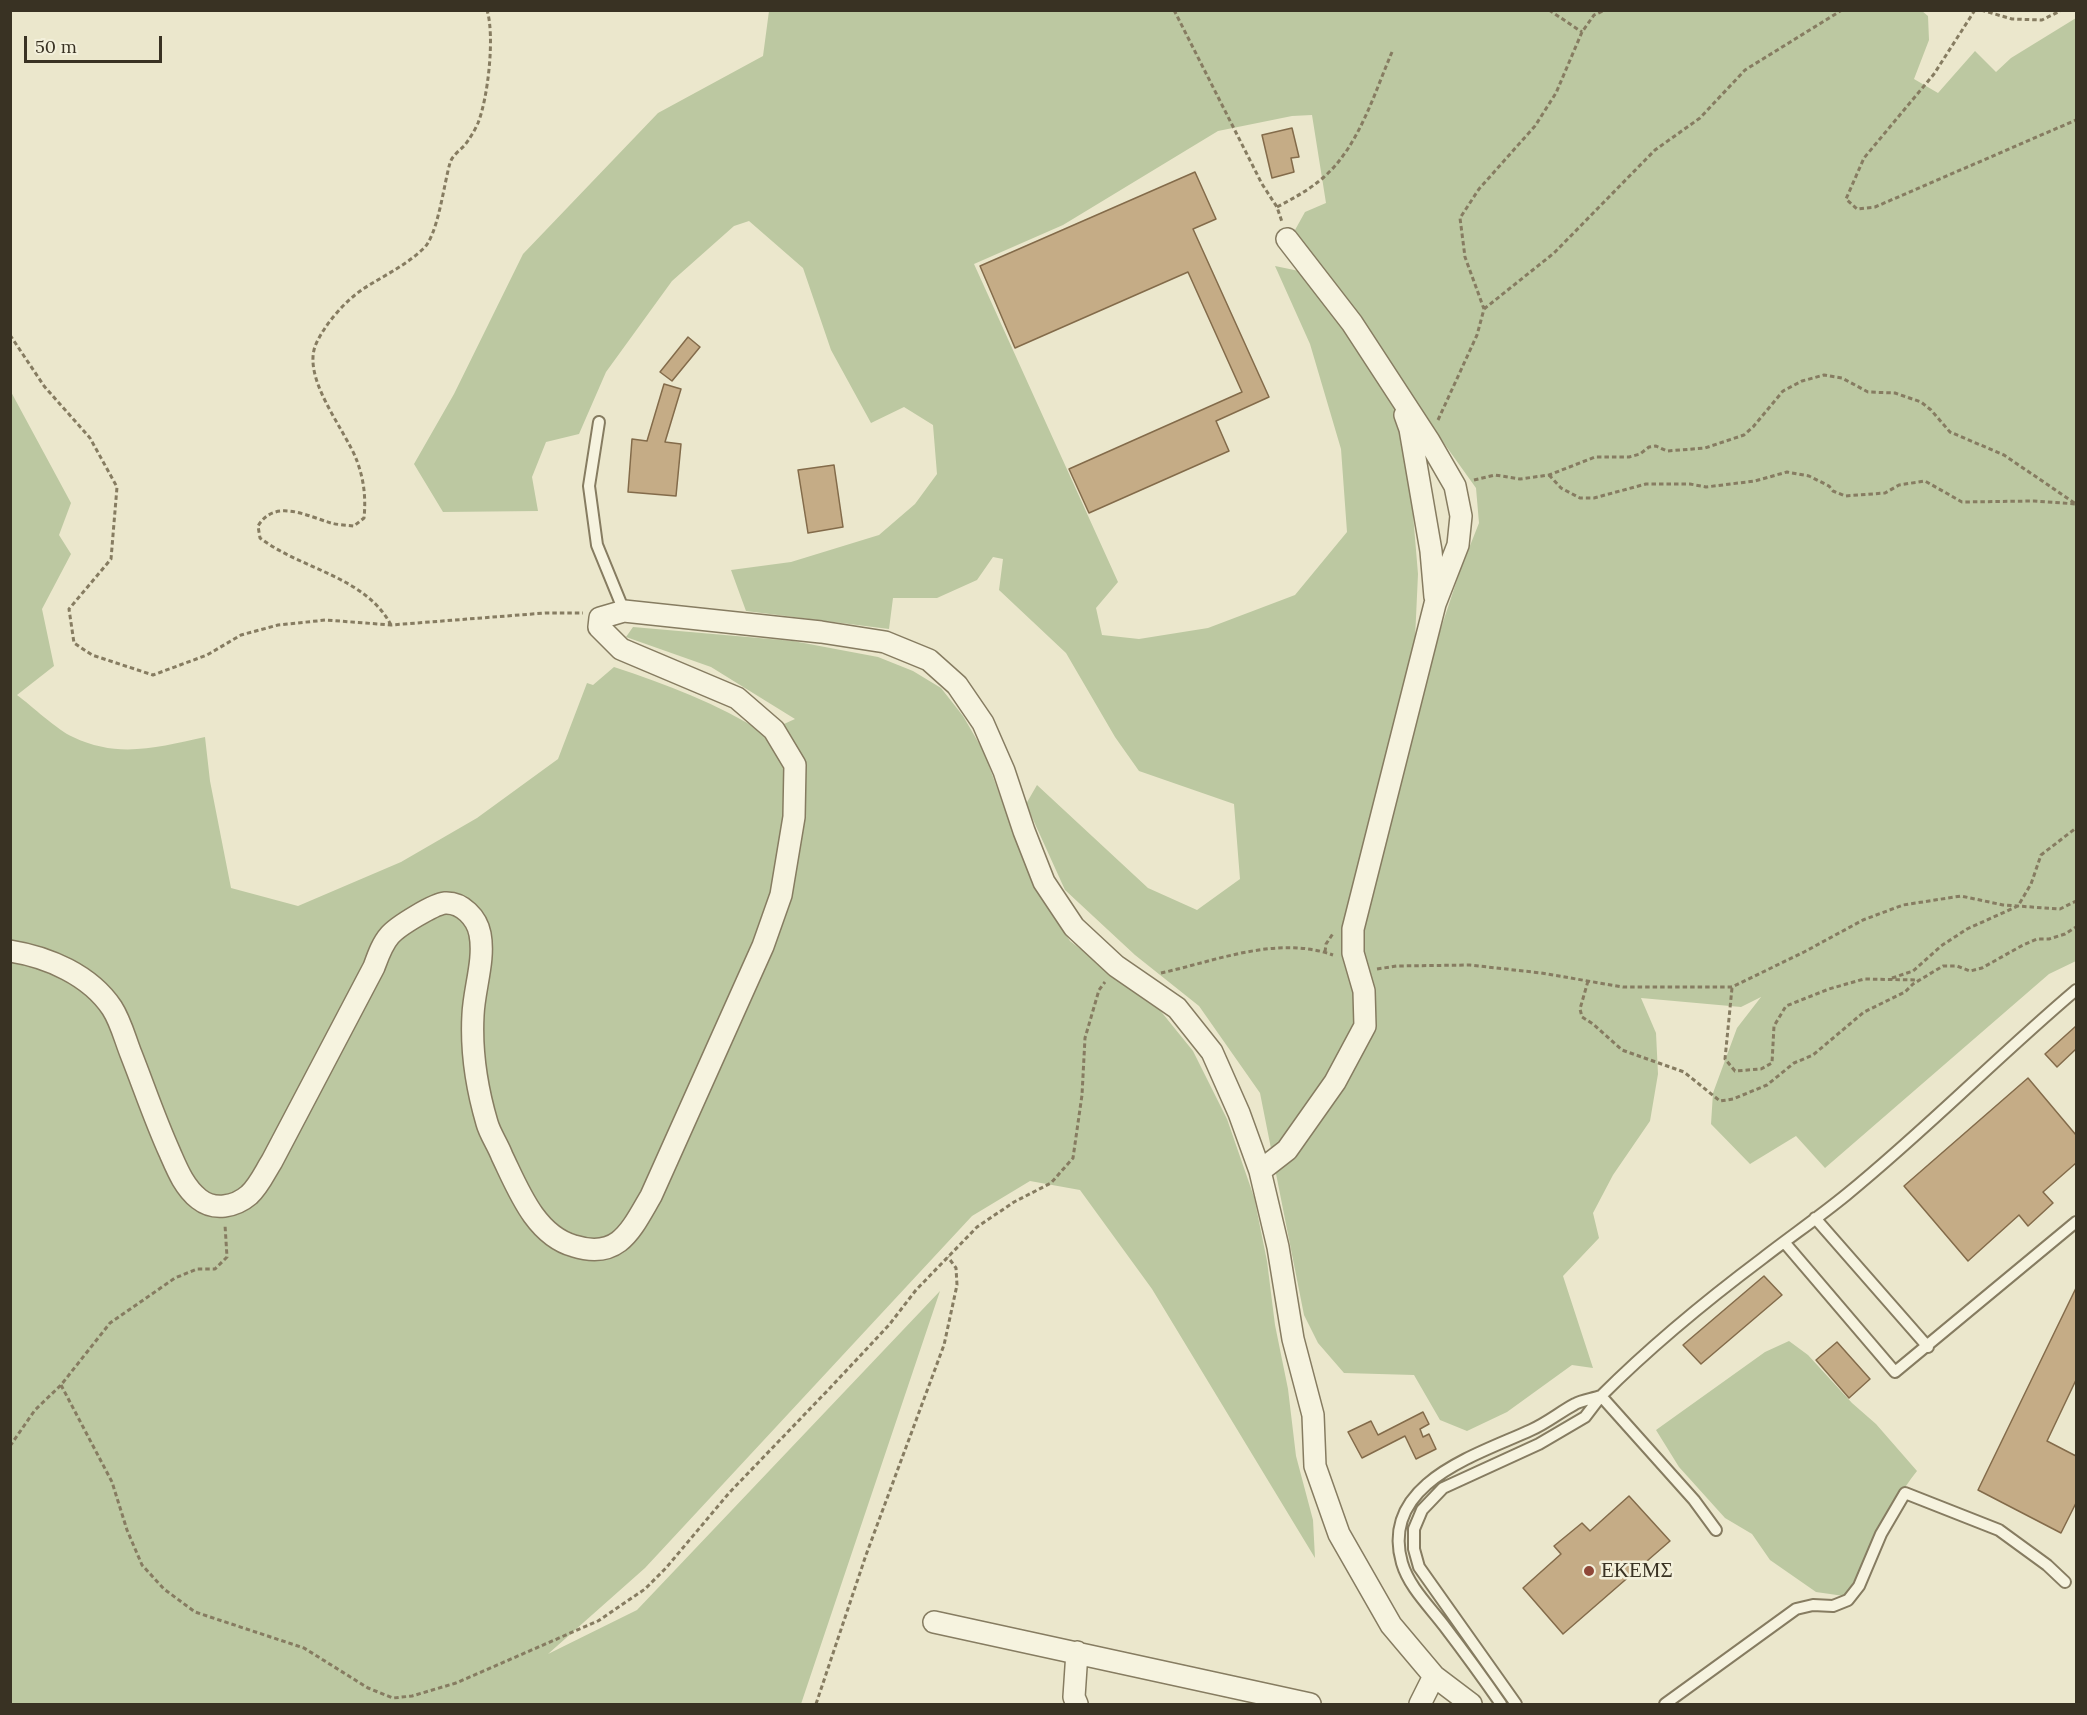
<!DOCTYPE html>
<meta charset="utf-8">
<style>
body{margin:0}
#map{position:relative;width:2087px;height:1715px;overflow:hidden;background:#ebe7cc;font-family:Lora,serif}
canvas{display:block}
.frame{position:absolute;inset:0;border:12px solid #393223;pointer-events:none}
.scale{position:absolute;left:24px;top:36px;width:138px;height:27px;box-sizing:border-box;border:3px solid #393223;border-top:0;padding-left:8px;font-size:18px;line-height:21px;white-space:nowrap;color:#393223;-webkit-text-stroke:4px #f3f0db;paint-order:stroke}
</style>
<div id="map">
<canvas width="2087" height="1715"></canvas>
<div class="frame"></div>
<div class="scale">50 m</div>
</div>
<script>
const ctx = document.querySelector('canvas').getContext('2d');
ctx.lineJoin = 'round';
function fillPath(path, color) {
  ctx.fillStyle = color;
  ctx.fill(path, 'evenodd');
}
function strokePath(path, color, width, dash) {
  ctx.strokeStyle = color;
  ctx.lineWidth = width;
  ctx.lineCap = dash ? 'butt' : 'round';
  ctx.setLineDash(dash || []);
  ctx.stroke(path);
}
function label(font, color, halo, rows, align = 'center') {
  ctx.font = font + ' Lora,serif';
  ctx.lineWidth = 5;
  ctx.setLineDash([]);
  ctx.textBaseline = 'middle';
  ctx.strokeStyle = halo;
  ctx.fillStyle = color;
  for (const [text, x, y, turn = 0] of rows) {
    ctx.save();
    ctx.translate(x, y);
    ctx.rotate((+turn || 0) * Math.PI / 180);
    ctx.textAlign = isNaN(turn) ? turn : align;
    if (halo) ctx.strokeText(text, 0, 0);
    ctx.fillText(text, 0, 0);
    ctx.restore();
  }
}
fillPath(new Path2D(`
 M769,11h1153l6,5 1,24 -15,39 24,14 37,-42 21,21 15,-14 65,-40v943l-27,13 -224,194 -29,-32 -46,28 -39,-40 2,-31 24,-65 24,-31 -20,10 -100,-9 15,35 2,41 -8,47 -37,54 -20,38 6,25 -36,38 30,92 -21,-3 -65,47 -40,19 -27,-11 -26,-45 -70,-2 -26,-30 -14,-28 -44,-222 -61,-87 -64,-51 -70,-65 -39,-86 11,-19 111,103 49,22 43,-31 -6,-75 -95,-33 -24,-34 -49,-84 -67,-63 4,-31 -10,-2 -16,23 -40,18h-44l-4,31 -143,-18 -15,-41 60,-8 88,-27 36,-31 22,-30 -4,-49 -29,-18 -33,16 -40,-73 -28,-82 -54,-47 -15,5 -62,55 -66,91 -27,62 -33,8 -14,35 6,34 -95,1 -29,-48 40,-70 69,-140 135,-141 105,-57zM1312,115l14,88 -21,9 -10,18 22,36 159,222 3,35 -19,48 -25,75 -55,222 -19,-7 54,-222 3,-65 -8,-96 -6,-40 -12,-38 -39,-62 -54,-67 -24,-5 35,78 31,105 6,83 -52,63 -87,33 -69,11 -37,-4 -6,-27 22,-26 -144,-318 89,-39 155,-94 74,-15z
 M10,390l61,113 -12,32 12,19 -29,55 12,57 -37,29c15,11 40,35 56,42 46,22 85,10 132,0l5,44 21,107 67,18 103,-44 76,-44 81,-59 29,-76 6,2 21,-18c52,17 104,37 150,66l31,-14 -84,-52 -85,-30 7,-10 160,14 85,16 35,14 28,17 22,28 21,36 29,80 28,65 29,44 89,68 34,42 34,68 27,78 13,64 8,64 13,64 8,67 17,64 2,38 -163,-269 -72,-99 -50,-9 -58,35 -327,352 -97,86 89,-44 303,-319 -139,413h-790z
 M1789,1341l19,14 44,48 24,21 41,47c-31,38 -44,86 -73,125l-28,-4 -46,-32 -18,-26 -27,-16 -46,-51 -23,-37 109,-78z`), '#bcc8a1');
const building = new Path2D(`
 M1292,128l7,29 -8,1 3,14 -22,6 -10,-43z
 M1195,172l21,47 -23,10 76,168 -53,24 13,30 -140,62 -20,-44 173,-77 -54,-120 -173,76 -35,-82z
 M688,337l12,10 -28,34 -12,-9z
 M664,384l17,5 -16,53 16,2 -5,52 -48,-4 4,-53 15,2z
 M834,465l9,62 -35,6 -10,-63z
 M2076,1026v23l-19,18 -12,-13z
 M2028,1078l48,57v28l-33,29 10,11 -25,23 -9,-11 -51,46 -64,-75z
 M1764,1276l18,19 -81,69 -18,-19z
 M2076,1288v92l-29,61 29,15v47l-15,30 -83,-43z
 M1837,1342l33,37 -21,19 -33,-38z
 M1423,1412l6,12 -9,5 3,8 6,-3 7,15 -20,10 -11,-23 -43,22 -14,-26 23,-11 7,14z
 M1629,1496l41,45 -107,93 -40,-46 38,-34 -7,-8 28,-23 8,8z`);
fillPath(building, '#c5ac86');
strokePath(building, '#836b4a', 1.5);
const lane = new Path2D(`
 M599,422l-10,64 8,59 27,66
 M1815,1218l113,129
 M1784,1242l111,130 181,-150
 M1716,1530l-22,-30 -93,-104c49,-49 106,-96 162,-138 27,-21 56,-41 83,-63 80,-65 152,-139 230,-205
 M1501,1704c-18,-26 -37,-52 -56,-77 -15,-20 -36,-40 -43,-64 -23,-80 75,-108 129,-133 16,-7 29,-18 44,-26 7,-4 17,-5 26,-8
 M1516,1704l-97,-137 -5,-18v-20l8,-19 21,-22 96,-44 46,-27 16,-21
 M1665,1704l131,-95 17,-4 20,1 15,-6 11,-14 22,-52 24,-41 94,37 48,35 18,17`);
const street = new Path2D(`
 M1405,415l5,14 21,122 4,46
 M10,951c38,6 80,24 102,57 9,14 13,31 19,46 13,33 24,66 39,99 7,16 14,34 29,46 15,12 36,8 50,-4 10,-9 16,-23 23,-34l102,-194c4,-11 8,-23 16,-32 8,-9 44,-31 55,-32 17,-1 32,15 35,31 5,26 -6,55 -7,81 -2,36 4,74 14,108 3,11 11,22 15,33 16,33 33,79 72,90 45,14 57,-16 77,-50l112,-250 18,-51 13,-78 1,-52 -21,-35 -37,-32 -116,-49 -22,-22 1,-9 24,-7 197,21 64,10 44,18 28,25 26,38 21,48 20,60 20,51 30,45 42,39 61,42 35,44 27,61 21,58 18,76 15,92 20,76 2,51 24,68 52,91 43,51 37,28
 M1260,1171l27,-21 48,-68 30,-56 -1,-35 -11,-38v-24l82,-325 23,-59 3,-29 -6,-30 -26,-45 -77,-118 -65,-84
 M934,1622l376,82
 M1077,1704l-3,-7 3,-45
 M1420,1704l14,-28`);
strokePath(lane, '#867c61', 14);
strokePath(street, '#867c61', 24);
strokePath(new Path2D(`
 M1174,10l88,174 15,23 5,15
 M1549,10l33,22
 M1975,10l-41,64 -70,84 -18,41 11,10 18,-2 201,-87
 M1981,10l31,9 30,1 20,-10
 M1277,207c17,-9 32,-17 47,-30 35,-31 50,-83 68,-125
 M1484,309l70,-56 101,-103 45,-32 45,-48 97,-60
 M10,335l34,51 46,52 27,49 -6,72 -42,50 5,34 18,12 61,20 54,-20 34,-20 37,-10 48,-5 65,5 154,-12h38
 M1438,420l39,-85 7,-26 -19,-52 -5,-39 19,-29 56,-63 21,-33 26,-61 12,-17 11,-5
 M1549,475l12,13 19,10h14l52,-14h44l16,3 49,-6 32,-9 22,4 20,10 4,5 12,5 40,-3 14,-8 26,-4 37,21 72,-1 42,3
 M1474,480l21,-5 25,4 29,-4 46,-18h34l11,-3 9,-7 7,-1 11,5 38,-3 39,-13 9,-8 30,-36 19,-10 22,-6 18,3 26,14 27,1 26,9 10,8 19,22 54,23 72,49
 M391,625c-26,-49 -89,-55 -131,-87l-2,-12c17,-28 49,-10 73,-3 7,2 16,2 23,3l10,-8c2,-20 0,-38 -7,-57 -12,-32 -56,-83 -41,-117 9,-20 29,-43 47,-55 20,-13 42,-23 60,-40 15,-13 21,-66 27,-86 2,-7 9,-12 14,-17 5,-6 11,-16 14,-23 10,-25 17,-87 9,-113
 M1325,952l1,-8 8,-12
 M1377,969l20,-3 73,-1 71,8 82,14h109l72,-35 59,-32 40,-15 58,-9 42,9 57,4 16,-8
 M1161,973c55,-12 116,-38 172,-18
 M1892,978l21,-7 28,-25 26,-17 51,-23 13,-22 10,-29 35,-27
 M1588,981l-8,28 2,8 11,7 29,26 62,22 36,29 13,-2 34,-14 27,-22 19,-8 51,-43 41,-20 8,-8 30,-18h14l13,5 12,-3 41,-23 14,-6h12l16,-5 11,-7
 M1732,988l-7,71 10,12 26,-2 11,-6 2,-37 12,-20 43,-17 35,-10 54,1
 M61,1385l51,97 15,48 15,35 22,24 31,23 109,36 64,40 25,10 19,-2 44,-13 142,-62 47,-32 21,-21 63,-75 100,-104 60,-64 27,-35 61,-63 37,-25 37,-19 22,-25 9,-63 3,-57 14,-48 6,-8
 M10,1446l25,-36 26,-25 49,-62 65,-45 22,-9h18l12,-12 -2,-32
 M816,1704l50,-149 78,-210 13,-60 -1,-17 -8,-11`), '#867c61', 3, [4.5, 3]);
strokePath(lane, '#f6f3df', 10);
strokePath(street, '#f6f3df', 21);
for (const [x, y, r, color] of [
 [1589,1571,6,"#8f4738"]
]) {
  const dot = new Path2D();
  dot.arc(x, y, r, 0, 2 * Math.PI);
  ctx.fillStyle = color;
  ctx.fill(dot);
  strokePath(dot, '#f3f0db', 2);
}
label('21px', '#393223', '#f3f0db', [
 ["ΕΚΕΜΣ",1601,1571]
], 'left');
</script>
